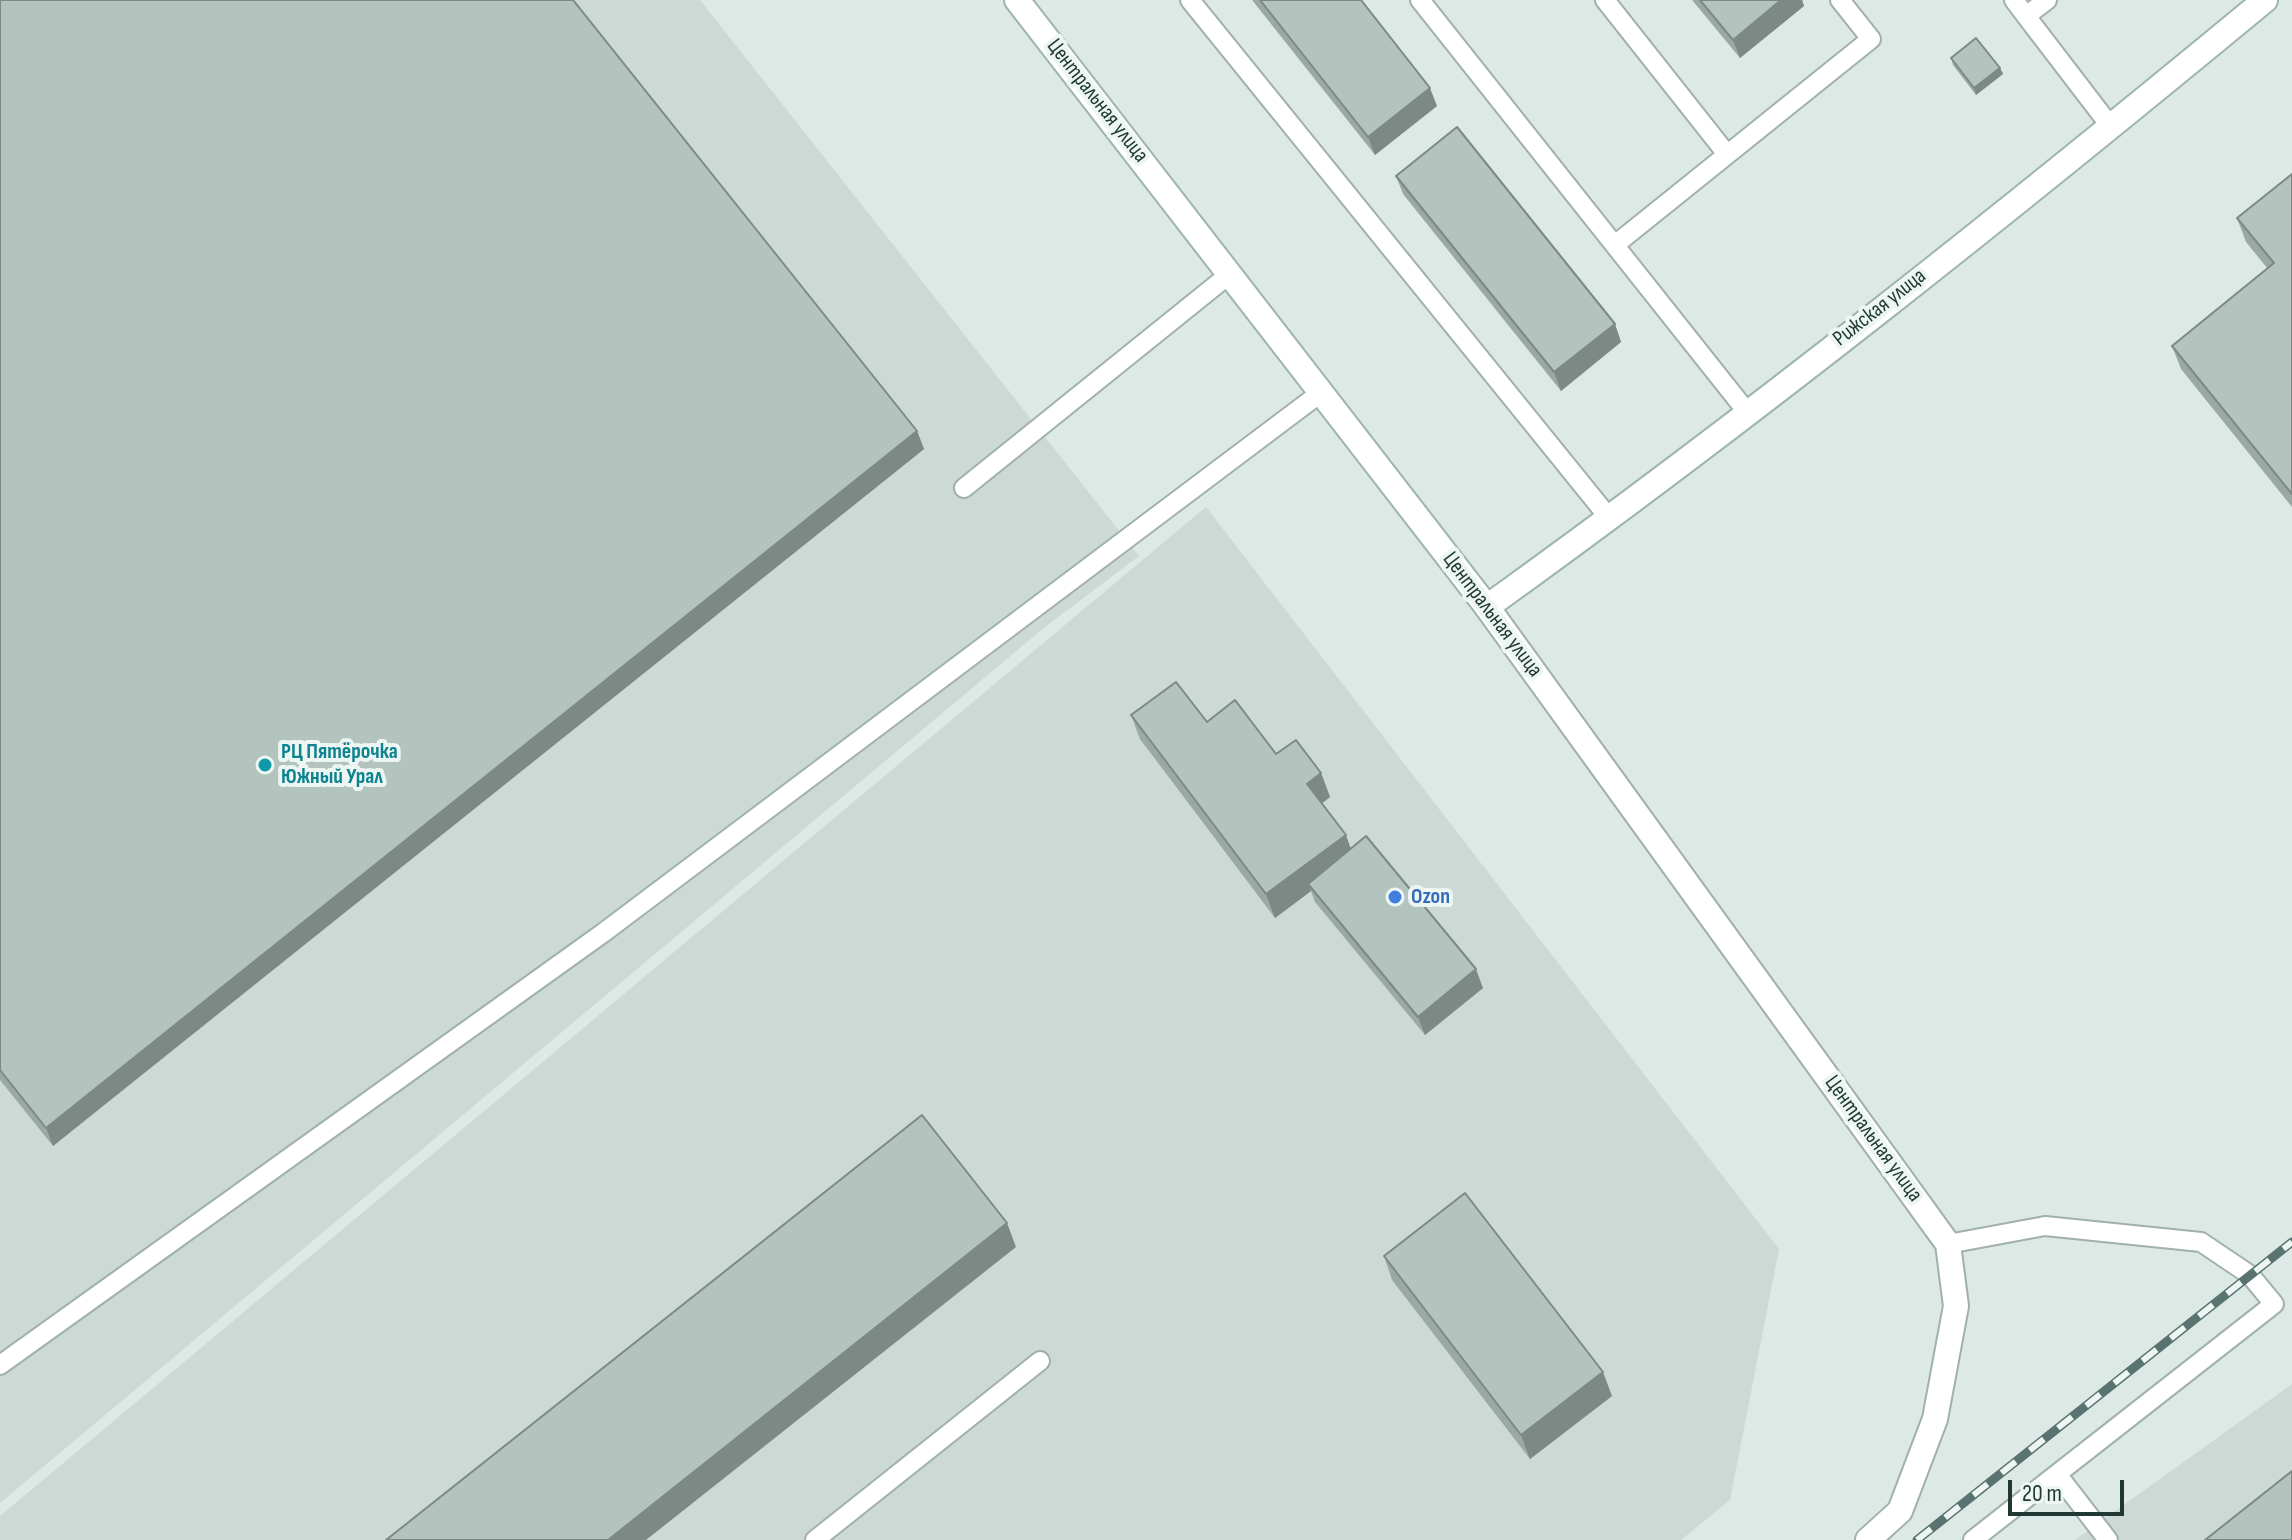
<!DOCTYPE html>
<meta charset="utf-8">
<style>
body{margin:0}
#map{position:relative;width:2292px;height:1540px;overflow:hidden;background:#dde9e5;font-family:"Sofia Sans Condensed",sans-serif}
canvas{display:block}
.scale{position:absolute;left:2008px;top:1480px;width:116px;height:36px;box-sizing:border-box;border:4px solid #1f3834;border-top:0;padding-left:10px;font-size:24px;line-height:28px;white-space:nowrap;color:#1f3834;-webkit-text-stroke:6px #edf6f3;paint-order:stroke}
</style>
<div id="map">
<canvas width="2292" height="1540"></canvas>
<div class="scale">20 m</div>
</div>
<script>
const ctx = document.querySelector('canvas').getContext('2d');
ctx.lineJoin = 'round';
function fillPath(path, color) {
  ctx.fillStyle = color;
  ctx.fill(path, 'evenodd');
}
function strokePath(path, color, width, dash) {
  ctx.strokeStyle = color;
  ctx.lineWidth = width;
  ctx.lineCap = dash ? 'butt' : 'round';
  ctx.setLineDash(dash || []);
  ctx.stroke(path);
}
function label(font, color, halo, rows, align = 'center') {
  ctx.font = font + ' "Sofia Sans Condensed",sans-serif';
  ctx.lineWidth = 8;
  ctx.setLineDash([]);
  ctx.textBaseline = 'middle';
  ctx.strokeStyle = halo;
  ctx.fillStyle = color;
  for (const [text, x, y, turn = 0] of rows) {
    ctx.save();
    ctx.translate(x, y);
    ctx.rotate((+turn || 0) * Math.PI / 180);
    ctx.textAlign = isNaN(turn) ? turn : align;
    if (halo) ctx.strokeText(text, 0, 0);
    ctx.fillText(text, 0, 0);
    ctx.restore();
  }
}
fillPath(new Path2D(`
 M0,0h700l439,556 -94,71 -1045,876z
 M1206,507l573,742 -49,251 -49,40h-1681v-24z
 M2292,1384v156h-217z`), '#ccd9d4');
const lane = new Path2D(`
 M1190,0l420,519
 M1420,0l327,412
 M1605,0l121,153
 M2014,0l12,16 21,-16
 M2026,16l85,111
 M1616,244l255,-205 -31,-39
 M964,488l267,-215
 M1948,1244l97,-18 156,16 49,33 24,29 -217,170 51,66
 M0,1365l603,-432 720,-542
 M815,1540l225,-179
 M1973,1540l84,-66`);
const street = new Path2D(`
 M1487,607l461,637 8,62 -21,113 -35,92 -32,29`);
const secondary = new Path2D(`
 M1017,0l470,607c267,-192 525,-398 778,-607`);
strokePath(lane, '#a0b0ac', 22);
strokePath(street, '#a0b0ac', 28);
strokePath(secondary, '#9db5ae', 28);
strokePath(lane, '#fff', 18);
strokePath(street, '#fff', 24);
strokePath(secondary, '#fff', 24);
const rail = new Path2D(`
 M1917,1540l375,-298`);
strokePath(rail, '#597470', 9);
strokePath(rail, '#edf6f3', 6, [18]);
fillPath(new Path2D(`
 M0,0l917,431 7,18 -871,697 -53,-66z
 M1252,0h109l76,106 -62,49z
 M1692,0h110l2,6 -64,52z
 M1951,58l49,10 3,6 -27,21 -23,-30z
 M2292,174v333l-111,-138 -9,-23 96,-77 -22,-27 -9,-24z
 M1396,176l219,148 6,18 -60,49 -158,-197z
 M1131,715l76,7 69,32 45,19 9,24 -8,6 29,46 132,139 -58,47 -110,-133 -4,-11 -36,27 -135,-179z
 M1384,1256l228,140 -82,63 -138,-179z`), '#9aa9a3');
fillPath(new Path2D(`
 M1781,0h21l2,6 -64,52 -7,-18z
 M2000,68l3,6 -27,21 -2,-7z
 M1430,88l7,18 -62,49 -7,-18z
 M1615,324l6,18 -60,49 -7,-19z
 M917,431l7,18 -871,697 -7,-18z
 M1321,773l9,24 -14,11 -9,-24z
 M1346,835l8,23 -46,26 3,7 -36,27 -9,-24z
 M1476,969l7,19 -58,47 -7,-18z
 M1007,1223l9,24 -370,293h-38z
 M1603,1372l9,24 -82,63 -9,-24z`), '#7d8985');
const building = new Path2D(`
 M0,0h573l344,431 -871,697 -46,-58z
 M1260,0h101l69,88 -62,49z
 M1700,0h81l-48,40z
 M1976,38l24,30 -26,20 -23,-30z
 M1457,127l158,197 -61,48 -158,-196z
 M2292,174v320l-120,-148 102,-83 -37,-45z
 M1176,682l31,40 28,-22 41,54 20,-14 25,33 -14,11 39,51 -80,59 -135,-179z
 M1366,836l110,133 -58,48 -110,-133z
 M922,1115l85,108 -399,317h-222z
 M1465,1193l138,179 -82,63 -137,-179z
 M2292,1471v69h-87z`);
fillPath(building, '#b3c4be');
strokePath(building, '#7d8985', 2);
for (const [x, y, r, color] of [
 [265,765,8,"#0f9aa8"],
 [1395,897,8,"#3f7fe0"]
]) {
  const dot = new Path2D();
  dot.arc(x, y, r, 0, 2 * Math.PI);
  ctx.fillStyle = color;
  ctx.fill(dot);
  strokePath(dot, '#edf6f3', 3);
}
label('22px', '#1f3834', '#edf6f3', [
 ["Центральная улица",1097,101,52],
 ["Рижская улица",1880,308,-38],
 ["Центральная улица",1492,615,53],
 ["Центральная улица",1873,1139,54]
]);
label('bold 22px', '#0d838f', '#edf6f3', [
 ["РЦ Пятёрочка",281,752],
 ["Южный Урал",281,777]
], 'left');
label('bold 22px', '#366cbe', '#edf6f3', [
 ["Ozon",1411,897]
], 'left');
</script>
